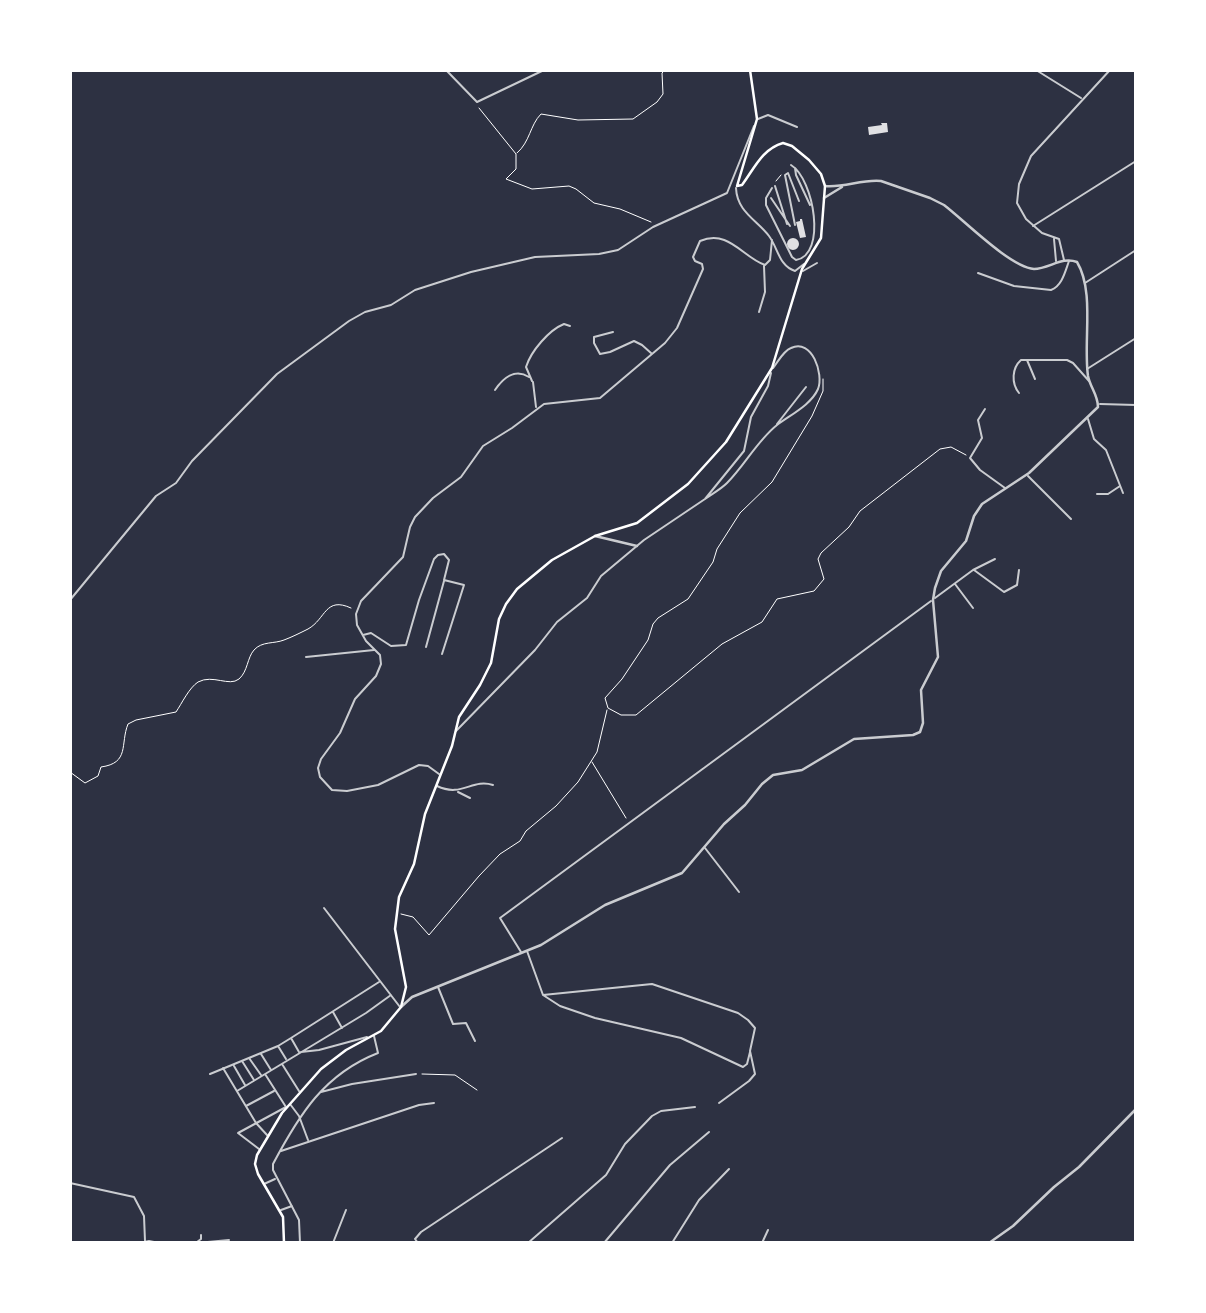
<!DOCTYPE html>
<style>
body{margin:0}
#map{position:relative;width:1206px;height:1313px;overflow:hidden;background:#2d3142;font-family:Merriweather,serif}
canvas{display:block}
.frame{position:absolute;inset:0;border:72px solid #fff;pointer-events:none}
</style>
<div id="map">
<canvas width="1206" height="1313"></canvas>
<div class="frame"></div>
</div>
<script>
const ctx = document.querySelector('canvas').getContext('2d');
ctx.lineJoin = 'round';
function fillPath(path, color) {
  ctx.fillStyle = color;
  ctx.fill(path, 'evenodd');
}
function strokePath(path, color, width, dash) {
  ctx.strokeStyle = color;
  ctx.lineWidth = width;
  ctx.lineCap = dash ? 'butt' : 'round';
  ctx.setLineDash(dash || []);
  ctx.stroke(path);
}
fillPath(new Path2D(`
 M881,123h6l1,9 -19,3 -1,-8 14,-2z
 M800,219h2l4,18 -6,1 -4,-16 4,-1z
 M787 244a6 6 0 1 1 12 0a6 6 0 1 1-12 0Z`), '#e0e0e3');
strokePath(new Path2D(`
 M479,108l37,46v15l-10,10 26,10 37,-3 7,3 18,14 26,6 31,13
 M517,153c13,-11 13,-28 24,-39l37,6 55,-1 24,-17 6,-8 -1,-21 3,-3
 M776,181l5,-6
 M823,379v12l-11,25 -40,66 -32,31 -23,36 -4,13 -25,37 -30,19 -5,6 -5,16 -26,39 -17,19 3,10 13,7h15l86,-71 40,-22 15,-23 37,-8 10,-12 -6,-20 3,-6 28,-26 11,-16 80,-62 11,-2 15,8
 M592,762l34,56
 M70,772l15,11 13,-7 3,-9c29,-4 19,-23 27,-43l8,-4 40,-8c6,-9 13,-24 22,-30 15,-8 31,5 41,-3 9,-8 8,-21 15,-29 8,-9 20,-6 30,-10 8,-3 16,-7 24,-11 18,-10 17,-33 43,-21
 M401,914l12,3 16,18 50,-59 21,-22 20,-13 6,-10 30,-25 22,-24 19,-30 10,-42
 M422,1074l33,1 22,15`), '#fff', 1);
strokePath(new Path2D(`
 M446,70l31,32 67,-32
 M1036,70l45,28
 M758,119l10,-4 29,12
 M795,168l1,7 14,30
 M775,186l12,38
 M736,188c1,24 21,32 33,48 9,12 10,30 26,35l9,-7
 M772,188l-6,10v7l26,52 4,3c31,-5 18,-81 -5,-95
 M771,198l19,28
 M795,225l-10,-50 3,-2 11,28
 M1033,226l103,-65
 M1054,239l2,22
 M1064,260l-5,-21 -17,-6 -16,-14 -9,-16 2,-19 12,-28 79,-86
 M803,271l14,-8
 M978,273l36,13 37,4c11,-4 14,-18 18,-29
 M1085,283l51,-33
 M759,312l6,-20 -1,-26
 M613,332l-19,5v6l6,11 10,-2 24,-11 8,4 9,8
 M1027,360l8,19
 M1087,369l49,-31
 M532,381l-6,-14c5,-16 23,-37 38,-43l6,2
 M533,382l3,25
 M495,390c8,-12 20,-22 34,-13
 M1019,393c-8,-10 -7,-25 2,-33h46l6,3 16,18
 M1100,404l36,1
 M985,409l-7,11 4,18 -12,20 10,12 25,18
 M1088,419l6,20 12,11 17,43
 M777,424l29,-37
 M1028,476l43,43
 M1097,494h11l12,-8
 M705,499c7,-5 16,-10 22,-16 18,-18 30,-42 50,-58 13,-10 34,-20 41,-36 6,-15 -6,-51 -27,-41 -8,3 -13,14 -18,20
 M974,570l30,22 13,-7 2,-15
 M955,584l18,24
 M935,598l38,-28 22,-11
 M70,600l86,-104 20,-13 16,-22 85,-87 72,-53 16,-9 26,-7 24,-15 56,-18 64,-15 64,-3 19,-4 35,-23 74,-34 27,-67
 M363,635l8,-2 20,13 15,-1 13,-45 15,-41 4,-4 6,-1 5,6 -5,20 20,5 -22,69
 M426,647l18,-66
 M306,657l68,-7
 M456,731l79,-81 22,-28 30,-24 14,-22 43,-36 61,-41 39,-48 7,-34 17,-31 3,-13
 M439,774l-11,-8 -9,-1 -41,20 -31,6 -15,-1 -12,-13 -2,-9 3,-9 19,-26 15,-34 21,-23 5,-12 -1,-9 -14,-14 -9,-16 -1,-11 5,-13 42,-44 7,-30 5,-10 18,-19 28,-21 22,-31 29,-18 32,-24 56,-6 65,-55 12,-15 26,-59 -1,-5 -7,-3 -2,-4 7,-16c29,-12 42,16 65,24l5,-5 2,-20
 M437,786c25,12 35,-8 56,-1
 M458,792l12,6
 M705,848l34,44
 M324,908l76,99
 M527,951l16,44 17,11 35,12 86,20 62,29 4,-3 3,-12
 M521,952l-21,-34 431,-317
 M438,987l15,37 13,-1 9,18
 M543,995l109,-11 86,29 10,7 7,8 -5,23 5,23 -6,7 -30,22
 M333,1012l9,16
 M291,1038l88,-56
 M301,1052l18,-2 48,-13
 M261,1054l10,16
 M249,1058l12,17
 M286,1059l-8,-13 13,-8 8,14
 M242,1061l12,19
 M282,1064l17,27
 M234,1066l11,19
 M223,1068l33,55 11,12
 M210,1074l68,-28
 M237,1091l129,-78 25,-18
 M321,1092l31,-8 64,-10
 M290,1104l9,12 9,24
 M246,1106l28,-15
 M259,1149l-21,-16 48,-26 -21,-33
 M281,1151l138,-46 15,-2
 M70,1183l64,14 10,19 1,25
 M264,1184l11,-5
 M281,1210l11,-4
 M197,1242l4,-3v-4
 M139,1243l10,-2 10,2
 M197,1243l32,-3
 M300,1243l-1,-23 -26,-50v-6c26,-49 51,-90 105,-111l-4,-17
 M333,1243l13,-33
 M418,1243l-3,-4 6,-7 141,-94
 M528,1243l78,-68 19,-31 27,-28 9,-5 34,-4
 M604,1243l66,-78 39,-33
 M672,1243l27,-43 30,-31
 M762,1243l6,-13`), '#caccd0', 2);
strokePath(new Path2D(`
 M824,198l18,-11
 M595,536l42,10
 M401,1007l11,-10 129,-52 64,-40 77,-32 42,-49 21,-19 17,-21 11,-9 29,-5 52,-31 59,-4 7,-3 3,-9 -2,-33 17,-33 -5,-57 2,-12 6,-17 25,-30 8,-25 8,-12 47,-31 69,-66c0,-12 -8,-20 -10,-31 -5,-35 7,-84 -11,-114 -15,-6 -28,7 -43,7 -24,-2 -69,-48 -90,-64l-14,-7 -49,-17c-19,-2 -37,7 -56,5
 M989,1243l24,-17 41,-39 25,-20 57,-58`), '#caccd0', 2.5);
strokePath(new Path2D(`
 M284,1243l-1,-26 -25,-43 -3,-10 2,-9 25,-42 39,-44 25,-19 35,-19 20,-24 5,-20 -11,-58 4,-32 15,-33 11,-50 27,-68 7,-29 21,-32 11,-22 8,-44 7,-15 11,-15 35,-29 43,-24 42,-13 51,-39 38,-42 46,-74 30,-99 19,-31 4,-52 -4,-12 -12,-14 -17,-14 -9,-3c-21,6 -29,26 -41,42l-5,1 20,-67 -7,-49`), '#fff', 2.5);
</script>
